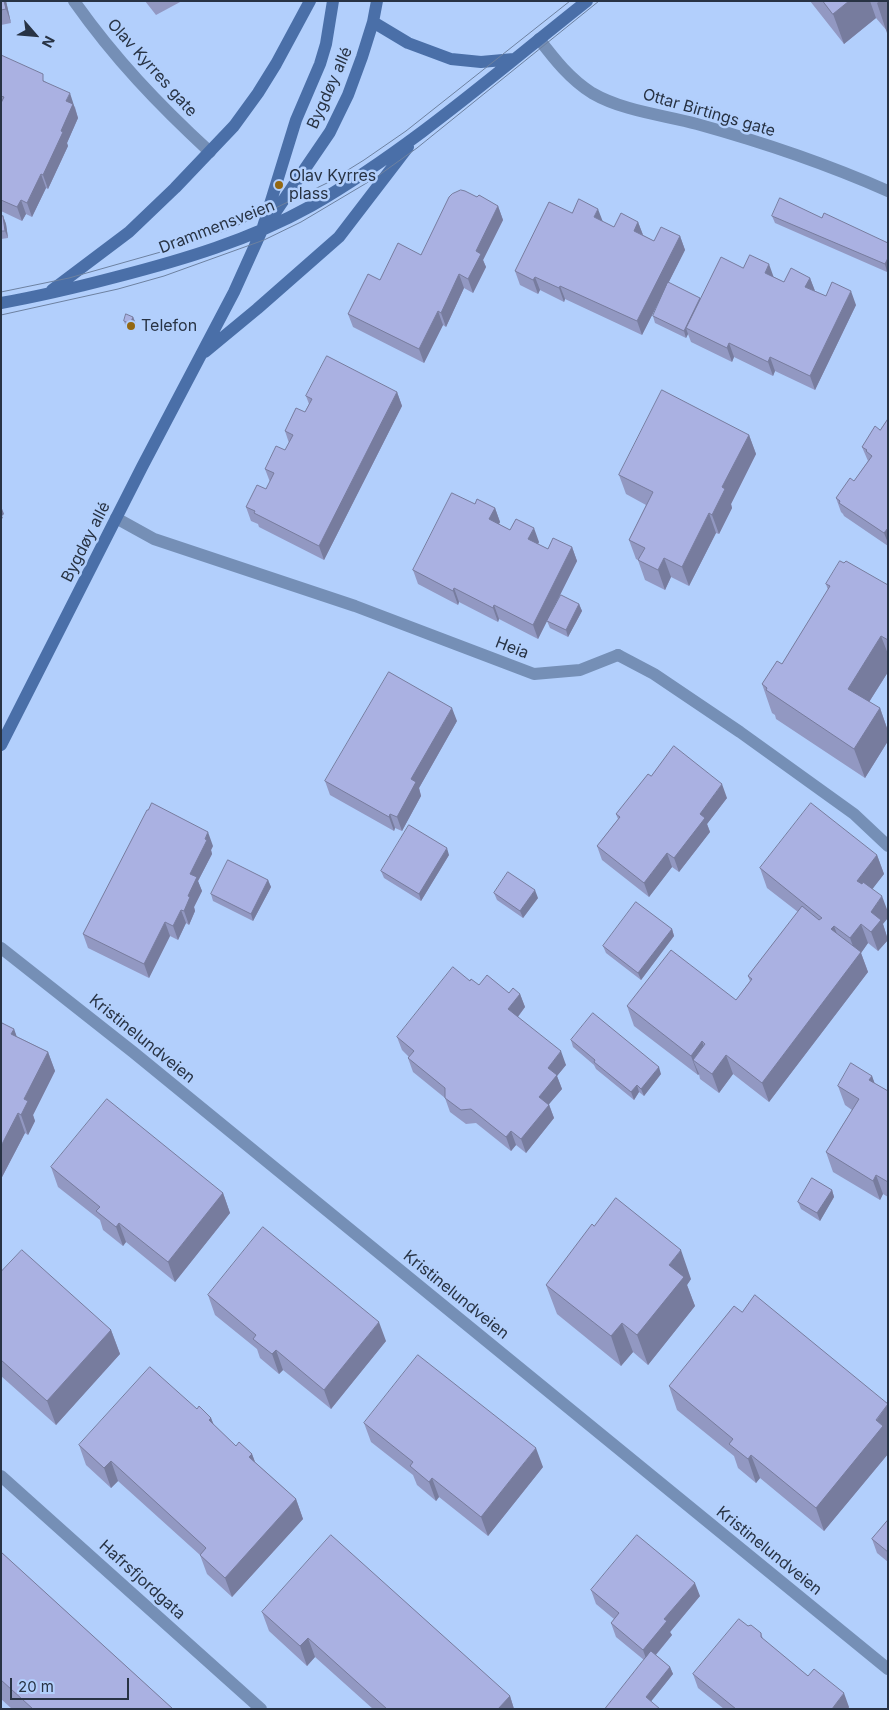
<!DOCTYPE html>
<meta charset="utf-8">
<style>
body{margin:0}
#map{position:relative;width:889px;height:1710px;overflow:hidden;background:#b2cffc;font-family:Inter,sans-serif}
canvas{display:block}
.frame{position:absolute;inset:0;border:2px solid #283344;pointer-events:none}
.north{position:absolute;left:10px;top:10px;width:50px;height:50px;-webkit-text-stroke:4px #b2cffc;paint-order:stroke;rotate:117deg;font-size:14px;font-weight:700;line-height:20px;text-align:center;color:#283344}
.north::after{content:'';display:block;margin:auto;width:18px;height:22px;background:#283344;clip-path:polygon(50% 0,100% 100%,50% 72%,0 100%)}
.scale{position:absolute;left:10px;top:1678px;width:119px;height:22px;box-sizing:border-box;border:2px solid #283344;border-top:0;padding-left:6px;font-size:15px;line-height:18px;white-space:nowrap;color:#283344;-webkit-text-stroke:4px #b2cffc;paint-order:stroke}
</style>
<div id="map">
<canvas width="889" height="1710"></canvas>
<div class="frame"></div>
<div class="north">N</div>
<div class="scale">20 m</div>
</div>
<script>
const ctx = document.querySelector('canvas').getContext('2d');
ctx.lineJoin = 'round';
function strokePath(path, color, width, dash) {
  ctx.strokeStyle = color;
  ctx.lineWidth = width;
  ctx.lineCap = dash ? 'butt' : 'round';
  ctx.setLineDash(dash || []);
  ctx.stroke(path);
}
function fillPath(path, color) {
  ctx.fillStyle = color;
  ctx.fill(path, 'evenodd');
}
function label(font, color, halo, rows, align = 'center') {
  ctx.font = font + ' Inter,sans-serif';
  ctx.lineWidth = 5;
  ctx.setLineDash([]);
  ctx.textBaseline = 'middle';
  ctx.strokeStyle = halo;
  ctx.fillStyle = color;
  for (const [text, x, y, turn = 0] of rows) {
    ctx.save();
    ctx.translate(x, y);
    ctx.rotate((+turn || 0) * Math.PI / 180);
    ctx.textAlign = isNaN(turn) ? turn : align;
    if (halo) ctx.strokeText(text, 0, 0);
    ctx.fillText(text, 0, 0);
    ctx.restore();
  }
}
strokePath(new Path2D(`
 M618,655l36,19 86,58 114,82 34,32`), '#758fb6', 12);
strokePath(new Path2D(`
 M74,1c41,58 84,103 136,151
 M539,39c16,21 31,40 53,54 31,18 71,22 105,31 65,18 130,40 191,67
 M116,518l38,21 201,67 179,68 46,-4 38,-15
 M1,948l132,104 755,617
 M1,1476l260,233`), '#758fb6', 12);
strokePath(new Path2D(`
 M373,22l35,21 43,16 30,3 33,-3
 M270,220l60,-88 18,-37 14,-38 11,-35 4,-21
 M52,290l77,-58 46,-44 59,-62 24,-33 18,-29 34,-63
 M1,303c39,-7 77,-16 115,-26 66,-17 134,-37 195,-71 99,-57 186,-134 276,-205
 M205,352l52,-43 82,-72 69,-90
 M1,745l141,-278 92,-175 28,-62 34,-110 24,-56 6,-20 7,-43`), '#4a6fa8', 12);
strokePath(new Path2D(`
 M1,292l68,-14 113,-32 42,-15 33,-14 70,-34 37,-23 42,-29 164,-130
 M1,315l117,-26 46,-13 100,-36 37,-18 74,-44 42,-30 182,-147`), '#6d81a0', 1);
fillPath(new Path2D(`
 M1,1h5l5,22 -10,2z
 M145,1h37l-26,14z
 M810,1h78v31l-12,-14 -32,26z
 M1,55l45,27 29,25 3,11 -11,25 1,3 -20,43 -2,-1 -14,29 -6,-3 -4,7 -21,-10z
 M498,206l5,14 -20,40 3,7 -13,26 -9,-5 -18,39 -3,-2 -19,38 -71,-36 -5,-13 32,-34z
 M572,213l30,8 12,6 24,-5 5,13 11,6 26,-5 5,14 -43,85 -77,-36 -1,3 -24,-12 -2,4 -18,-9 -5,-14z
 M3,216l3,8 2,14 -7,1v-22z
 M772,216l116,27 -1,29 -112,-49z
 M743,268l31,9 10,5 26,-4 5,13 11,5 30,9 -41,85 -40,-19 -2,5 -39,-19 -2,5 -41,-20 -3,-8 -2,4 -31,-15 -2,-7 47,-18v1z
 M133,317l3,7 -4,7 -6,-3 -2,-7z
 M397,392l5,14 -78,154 -65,-33 -1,-3 -7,-3 -5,-14 20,-18 4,-7 -5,-13 20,-19 4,-7 -4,-12 20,-19 4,-8 -3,-8z
 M888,419v127l-44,-30 -1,-2 -2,-2 -5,-14 18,-17 14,-20 -6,-14 18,-17z
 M749,435l7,19 -25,50 1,4 -13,26 -3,-1 -27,53 -18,-9 -6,13 -20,-10 -7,-20 -2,-1 -7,-19 17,-35 -20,-11 -7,-19z
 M475,504l20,4 5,14 -1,2 11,6 29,12 -1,2 10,5 24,-2 5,14 -39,78 -39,-20 -1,3 -39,-20 -1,3 -40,-21 -5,-14z
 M826,584l62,1v87l-19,30 11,6 8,23v10l-23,37 -89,-59 -1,-4 -3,-2 -10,-29 20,-20 46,-74z
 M579,604l3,7 -14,26 -18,-9 -3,-7z
 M457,721l-38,67 2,8 -19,35 -7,-3 -1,3 -64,-36 -5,-14z
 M651,776l76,22 -20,26 3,8 -31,40 -7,-5 -23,30 -47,-37 -5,-14 21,-27 -2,-5z
 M213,846l-2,4 1,4 -14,27 4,10 -8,16 1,4 -6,14 -3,-2 -8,17 -8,-4 -21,42 -61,-30 -5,-14z
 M449,855l-28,46 -37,-23 -3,-7z
 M877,855l7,19 -12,15 16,51 -10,11 -10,-8 -7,10 7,19 -99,130 -36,-28 -14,19 -19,-14 -1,-5 -1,1 -64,-49 -7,-20 109,-6 14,-19 -2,-5 50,-64 -31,-24 -7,-20z
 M268,880l3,7 -18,34 -40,-20 -2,-7z
 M494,893l44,5 -15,20 -26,-18z
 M672,929l2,7 -33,44 -35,-27 -3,-7z
 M470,981l9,4 30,8 11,1 5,13 -7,10 48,48 -9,11 5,13 -13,15 5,14 -28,35 -10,-8 -5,6 -35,-28 -10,1 -16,-12 -5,-14 -32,-26 -5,-14 1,-1 -7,-7 -5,-13z
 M14,1029l2,7 32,16 7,19 -22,44 2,6 -7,14 -3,-2 -24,46z
 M571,1040l90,34 -17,22 -5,-4 -5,8 -38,-31 -2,-4 -21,-18z
 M872,1076l2,7 14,8v106l-5,-3 -3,6 -47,-28 -7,-20 26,-42 -7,-5 -7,-19z
 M51,1167l172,26 7,20 -55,69 -49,-40 -3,4 -20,-16 -3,-10 -42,-33z
 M832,1190l2,7 -14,24 -19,-12 -3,-7z
 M1,1272l110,58 9,24 -64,71 -55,-49z
 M691,1279l-4,6 8,21 -47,59 -15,-13 -12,14 -64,-52 -11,-29z
 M208,1295l178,46 -55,68 -48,-39 -4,4 -19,-16 -3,-9 -42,-34z
 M742,1312l146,92v50l-64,77 -64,-53 -4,5 -18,-15 -4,-12 -57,-46 -8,-24z
 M197,1409l14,9 3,7 22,21 16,8 3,8 41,37 7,20 -71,78 -25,-23 -7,-19 -82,-74 -7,7 -25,-23 -7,-20z
 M364,1423l179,44 -55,69 -49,-39 -3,4 -19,-16 -4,-10 -42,-33z
 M888,1520v42l-11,-9 -5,-14z
 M1,1552l172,157h-161l-11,-10z
 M591,1590l109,6 -30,36 2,3 -16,20 14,12 3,7 -22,27 -46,8 39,-49 -28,-23 -5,-14 3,-4 -18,-15z
 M262,1612l248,84 4,13h-141l-58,-52 -8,9 -38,-35z
 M748,1626l13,7 2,6 45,37 41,31 -1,2h-124l-26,-21 -5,-14z`), '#9298c2');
fillPath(new Path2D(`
 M4,1h2l5,22 -5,-14z
 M849,1h21l6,17 -32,26 -11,-30z
 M880,1h8l-1,32 -10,-30z
 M70,93l8,25 -11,25 1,3 -20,43 -5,-14 18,-44 5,-30z
 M41,174l5,14 -14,29 -5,-14z
 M21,200l5,14 -4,7 -5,-14z
 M498,206l5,14 -20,40 3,7 -13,26 -5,-14 8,-28z
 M598,209l5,13 -9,-5z
 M3,216l3,8 2,14 -3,-7z
 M638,222l5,13 -9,-4z
 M680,236l5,14 -43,85 -5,-14z
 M888,258v13l-1,1 -2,-8z
 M769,264l5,14 -9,-5z
 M459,274l5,14 -18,39 -5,-14z
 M535,277l5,13 -2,4 -5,-14z
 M810,278l5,13 -10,-4z
 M560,286l5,13 -1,3 -5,-14z
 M851,291l5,14 -41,85 -5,-14z
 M700,298l3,7 -17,23 2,6 -2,4 -2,-7z
 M438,311l5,14 -19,38 -5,-14z
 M133,317l3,7 -4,7 -2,-7z
 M729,343l5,14 -2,5 -5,-14z
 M770,357l5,14 -2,5 -5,-14z
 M397,392l5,14 -78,154 -5,-14z
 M749,435l7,19 -25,50 1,4 -13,26 -7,-19 10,-28z
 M1,506l3,8 -2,2 1,2 -2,1z
 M495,508l5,14 -6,11 -5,-14z
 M709,513l7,20 -27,53 -7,-19z
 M534,528l5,14 -6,11 -5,-14z
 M888,528v15l-4,-10z
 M572,547l5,14 -39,78 -5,-14z
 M664,558l7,19 -6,13 -7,-20z
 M454,588l5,14 -1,3 -5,-14z
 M579,604l3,7 -14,26 -2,-7z
 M494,605l5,14 -1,3 -5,-14z
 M881,636l7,18v18l-29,46 -11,-29z
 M452,708l5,13 -38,67 2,8 -19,35 -5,-14 14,-38z
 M880,708l8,23v10l-23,37 -11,-29z
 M722,784l5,14 -20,26 3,8 -31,40 -5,-14 26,-44z
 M390,814l5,14 -1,3 -5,-14z
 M208,832l5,14 -2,4 1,4 -14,27 4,10 -8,16 1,4 -6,14 -5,-14 4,-15 2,-22z
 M447,848l2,7 -28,46 -2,-7z
 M667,853l5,14 -23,30 -5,-14z
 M877,855l7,19 -20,26 -7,-19z
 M268,880l3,7 -18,34 -2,-7z
 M535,890l3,8 -15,20 -3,-7z
 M882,896l6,16v6l-5,6 5,16 -10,11 -7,-19v-20z
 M181,910l5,13 -8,17 -5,-14z
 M165,922l5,14 -21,42 -5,-14z
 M861,924l7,19 -7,10 7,19 -99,130 -7,-19 95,-126 -7,-19z
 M834,926l7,19 -10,-16z
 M672,929l2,7 -33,44 -3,-7z
 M520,994l5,13 -12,16 -5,-14z
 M14,1029l7,19 -10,-14z
 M702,1041l7,19h-16l6,14 -1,1 -7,-19z
 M561,1051l5,14 -9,11 5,13 -18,21 -5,-13 9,-29z
 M48,1052l7,19 -22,44 2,6 -7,14 -7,-20 3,-16z
 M726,1055l7,19 -14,19 -7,-19z
 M659,1067l2,7 -17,22 -3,-7z
 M872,1076l7,19 -10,-15z
 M637,1085l2,7 -5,8 -3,-8z
 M549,1105l5,13 -28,35 -5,-14z
 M18,1113l7,20 -24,46v-33z
 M511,1131l5,14 -5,6 -5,-14z
 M876,1175l7,19 -3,6 -7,-19z
 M832,1190l2,7 -14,24 -3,-8z
 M223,1193l7,20 -55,69 -7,-20z
 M119,1223l7,19 -3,4 -7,-19z
 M681,1250l10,29 -4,6 8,21 -47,59 -11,-30 32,-70z
 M379,1322l7,19 -55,68 -7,-19z
 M622,1323l11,29 -12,14 -10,-30z
 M111,1330l9,24 -64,71 -9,-24z
 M276,1350l7,20 -4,4 -7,-20z
 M888,1404v50l-64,77 -8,-23z
 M211,1418l7,19 -9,-17z
 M536,1448l7,19 -55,69 -7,-19z
 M252,1454l7,19 -10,-16z
 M751,1455l9,23 -4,5 -8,-24z
 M111,1461l7,20 -7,7 -7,-20z
 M432,1478l7,19 -3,4 -7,-19z
 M296,1499l7,20 -71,78 -7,-19z
 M695,1583l5,13 -30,36 2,3 -24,29 -5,-14 21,-31z
 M308,1638l7,19 -8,9 -7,-20z
 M670,1667l3,7 -24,30 -3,-7z
 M844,1693l5,14 -1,2h-16z
 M510,1696l4,13h-16z`), '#777c9e');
const building = new Path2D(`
 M1,1h3l2,8 -5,1z
 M823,1h26l-16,13z
 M1,55l42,19v7l27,12 -4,8 7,3 -12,27 2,1 -20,43 -2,-1 -14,29 -6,-3 -4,7 -16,-7v-97l3,-6 -3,-1z
 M461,190l4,1 12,6 2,-2 19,11 -22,45 5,3 -13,25 -9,-5 -18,39 -3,-2 -19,38 -71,-35 20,-40 12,6 18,-37 23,12 28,-58 3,-3z
 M780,198l42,20 2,-5 64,30v15l-3,6 -113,-48z
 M579,199l19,10 -4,8 20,10 7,-14 17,9 -4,9 20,10 7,-14 19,9 -43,85 -77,-35 -1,2 -24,-11 -2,3 -18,-9 34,-69 23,11z
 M3,216l2,15h-4v-14z
 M750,255l19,9 -4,9 19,9 7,-14 19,10 -5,9 21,9 6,-14 19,9 -41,85 -40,-19 -2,5 -39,-19 -2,5 -41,-20 35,-71 22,11z
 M668,282l32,16 -16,33 -31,-15z
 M126,314l7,3 -3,7 -6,-3z
 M327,356l70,36 -78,154 -65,-33 1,-2 -9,-4 11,-22 9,4 8,-16 -9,-4 11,-23 9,4 8,-15 -8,-4 11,-23 9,4 7,-13 -6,-3z
 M662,390l87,45 -27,52 3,2 -13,26 -3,-2 -27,54 -18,-9 -6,12 -20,-10 7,-12 -16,-8 24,-48 -34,-17z
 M888,419v109l-4,5 -45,-30 1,-2 -4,-3 14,-20 4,3 18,-25 -6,-5 1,-1 -5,-3 13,-21 5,4z
 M452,493l23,11 2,-5 18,9 -6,11 21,11 6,-11 18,9 -6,11 20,10 5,-11 19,9 -39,78 -39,-20 -1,3 -39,-20 -1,3 -40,-21z
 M840,561l4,2 2,-2 42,24v55l-7,-4 -33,53 32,19 -26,41 -88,-59 1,-2 -5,-4 15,-23 5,3 48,-78 -4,-2z
 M561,595l18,9 -13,26 -19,-9z
 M389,672l63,36 -41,71 5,3 -19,35 -7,-3 -1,3 -64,-36z
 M674,746l48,38 -22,30 5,4 -31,40 -7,-5 -23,30 -47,-37 23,-29 -4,-3 32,-40 3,2z
 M152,803l56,29 -3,7 2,1 -17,34 7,3 -9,19 2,1 -6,14 -3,-1 -8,16 -8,-4 -21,42 -61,-30 64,-124h1z
 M811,803l66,52 -20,26 5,3 1,-2 19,14 -11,16 10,8 -10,12 -10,-8 -11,14 -16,-12 -3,3 30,23 -99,131 -36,-28 -14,19 -19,-14 12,-16 -3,-3 -11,15 -64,-50 44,-56 65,50 16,-21 -4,-3 54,-70 17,14 3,-2 -62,-50z
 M409,825l38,23 -28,46 -38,-23z
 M228,860l40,20 -17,34 -40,-20z
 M508,872l27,18 -15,21 -26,-18z
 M636,902l36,27 -34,44 -35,-27z
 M453,967l17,14 1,-2 8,6 8,-10 22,18 4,-5 7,6 -12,15 53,42 -13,17 9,7 -18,22 10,8 -28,34 -10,-8 -5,6 -35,-28 -10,1 -16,-12v-10l-37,-30 6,-7 -17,-14z
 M593,1013l66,54 -18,22 -4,-4 -6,7 -37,-30 1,-2 -24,-20z
 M2,1023l12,6 -3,5 37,18 -24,47 4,2 -7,14 -3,-2 -17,33v-121z
 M851,1063l21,13 -3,4 19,11v91l-12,-7 -3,6 -47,-29 33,-53 -21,-13z
 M107,1099l116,94 -55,69 -49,-39 -3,4 -20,-16 4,-4 -49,-40z
 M812,1178l20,12 -15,23 -19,-11z
 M616,1198l65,52 -12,15 15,12 -47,58 -15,-12 -11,13 -65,-51 46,-61 2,2z
 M263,1227l116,95 -55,68 -48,-40 -4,4 -19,-15 3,-4 -48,-40z
 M22,1250l89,80 -64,71 -46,-41v-88z
 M755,1295l133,109 -12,16 7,6 -67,82 -65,-53 -3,4 -19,-15 4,-5 -64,-53 65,-80 8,6z
 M418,1355l118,93 -55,69 -49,-39 -3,4 -19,-16 3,-4 -49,-39z
 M150,1367l47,42 2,-3 12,12 -2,2 27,26 3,-4 13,12 -3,3 47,42 -71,79 -25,-23 6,-7 -95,-87 -7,7 -25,-23z
 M888,1520v32l-16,-13z
 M331,1535l179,161 -12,13h-111l-79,-71 -8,8 -38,-34z
 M637,1535l58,48 -31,36 3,2 -24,29 -32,-27 8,-10 -28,-23z
 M1,1552l172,157h-140l-32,-29z
 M739,1619l9,7 3,-1 10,8v4l47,39 6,-7 30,24 -12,16h-96l-43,-35z
 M651,1651l19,16 -24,30 14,12h-55z`);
fillPath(building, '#aab1e2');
strokePath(building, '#777c9e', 1);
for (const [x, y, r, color] of [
 [279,185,5,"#936812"],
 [131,326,5,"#936812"]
]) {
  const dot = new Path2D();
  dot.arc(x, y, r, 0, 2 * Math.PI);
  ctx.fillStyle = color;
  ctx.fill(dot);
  strokePath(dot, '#b2cffc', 2);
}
label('16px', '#283344', '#b2cffc', [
 ["Olav Kyrres gate",152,68,48],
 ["Bygdøy allé",330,88,-66],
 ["Ottar Birtings gate",709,113,16],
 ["Drammensveien",217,227,-21],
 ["Bygdøy allé",86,542,-63],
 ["Heia",512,648,21],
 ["Kristinelundveien",142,1039,39],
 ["Kristinelundveien",456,1295,39],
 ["Kristinelundveien",769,1551,39],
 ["Hafrsfjordgata",142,1580,42]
]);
label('16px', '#283344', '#b2cffc', [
 ["Olav Kyrres",289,176],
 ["plass",289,194],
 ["Telefon",141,326]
], 'left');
</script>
